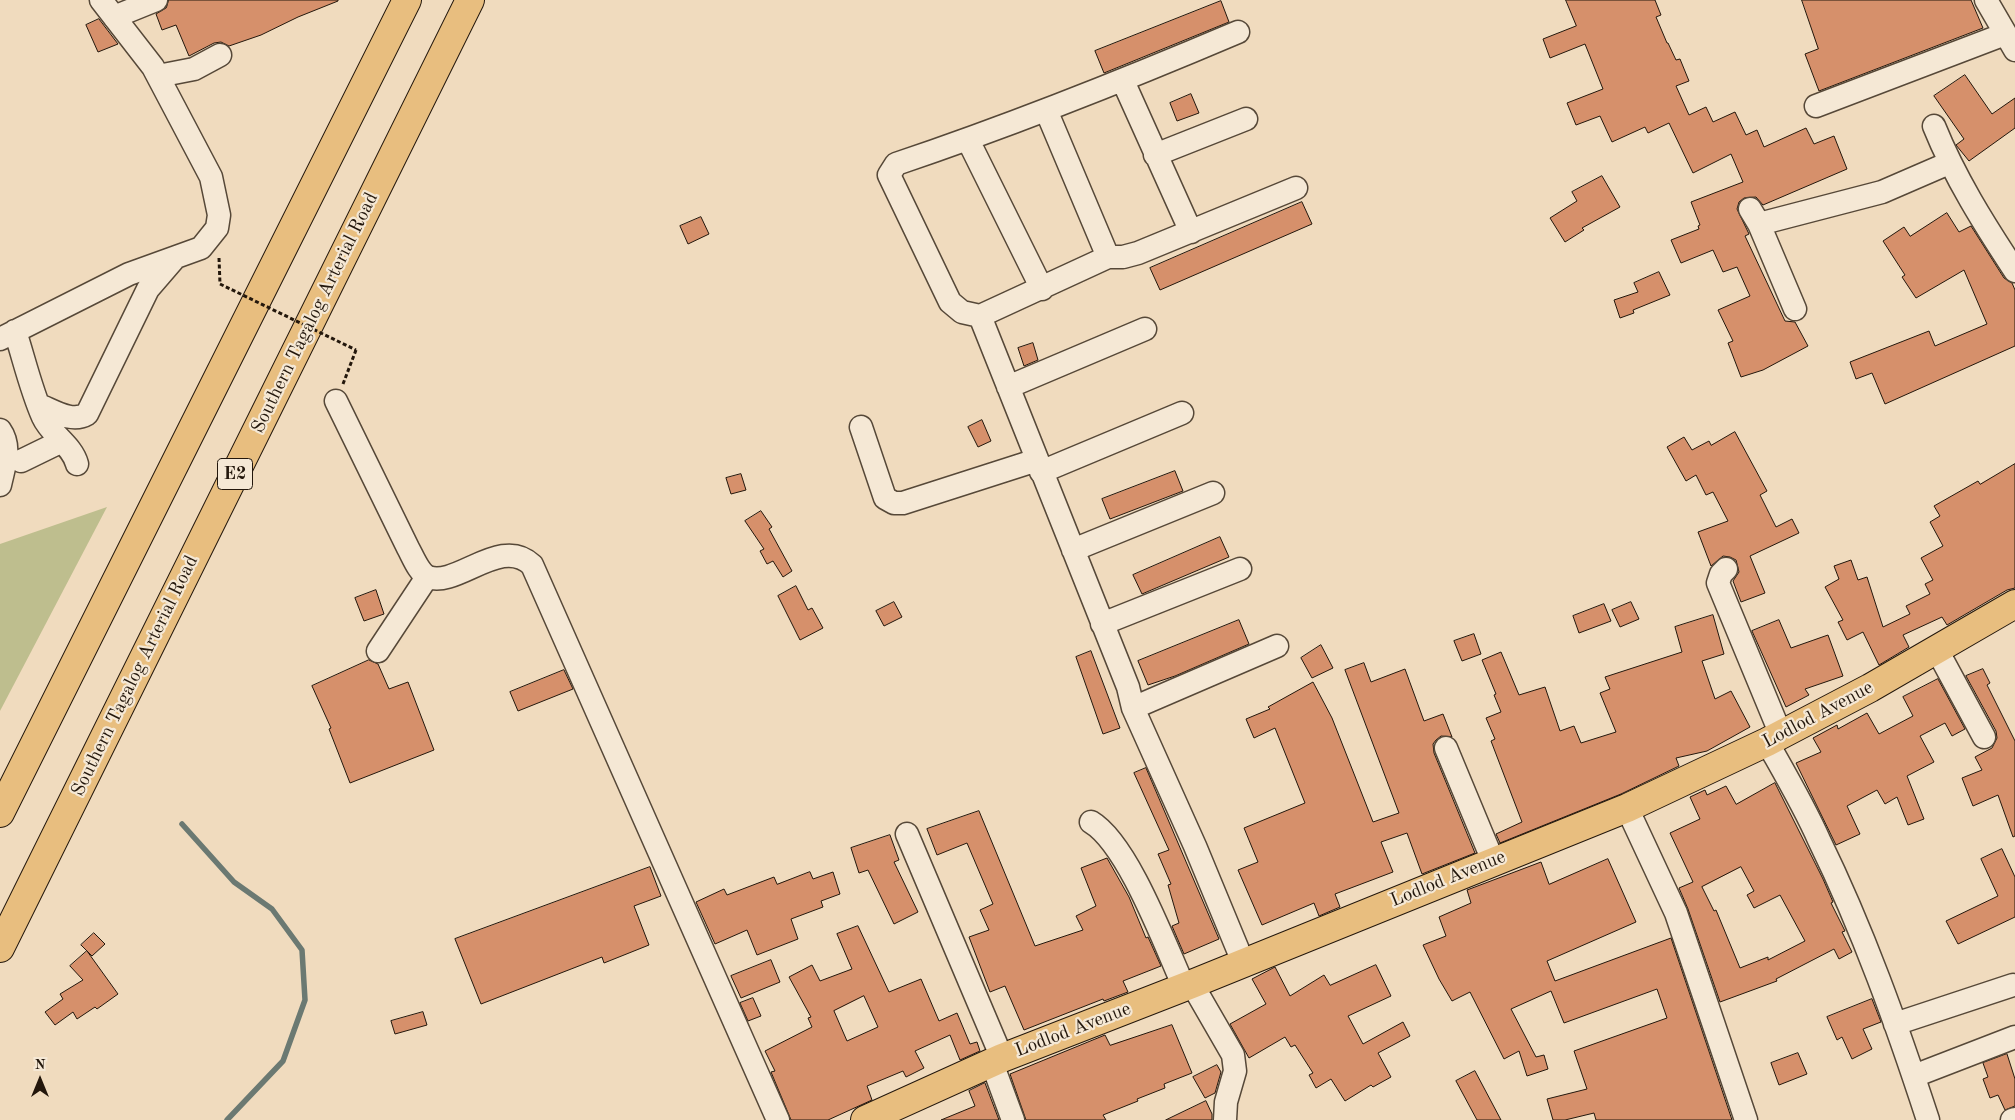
<!DOCTYPE html>
<style>
body{margin:0}
#map{position:relative;width:2015px;height:1120px;overflow:hidden;background:#f0dbbe;font-family:"Old Standard TT",serif}
canvas{display:block}
.north{position:absolute;left:15px;top:1055px;width:50px;height:50px;-webkit-text-stroke:4px #f5e8d5;paint-order:stroke;rotate:0deg;font-size:14px;font-weight:700;line-height:20px;text-align:center;color:#23170c}
.north::after{content:'';display:block;margin:auto;width:18px;height:22px;background:#23170c;clip-path:polygon(50% 0,100% 100%,50% 72%,0 100%)}
</style>
<div id="map">
<canvas width="2015" height="1120"></canvas>
<div class="north">N</div>
</div>
<script>
const ctx = document.querySelector('canvas').getContext('2d');
ctx.lineJoin = 'round';
function fillPath(path, color) {
  ctx.fillStyle = color;
  ctx.fill(path, 'evenodd');
}
function strokePath(path, color, width, dash) {
  ctx.strokeStyle = color;
  ctx.lineWidth = width;
  ctx.lineCap = dash ? 'butt' : 'round';
  ctx.setLineDash(dash || []);
  ctx.stroke(path);
}
function label(font, color, halo, rows, align = 'center') {
  ctx.font = font + ' "Old Standard TT",serif';
  ctx.lineWidth = 4.5;
  ctx.setLineDash([]);
  ctx.textBaseline = 'middle';
  ctx.strokeStyle = halo;
  ctx.fillStyle = color;
  for (const [text, x, y, turn = 0] of rows) {
    ctx.save();
    ctx.translate(x, y);
    ctx.rotate((+turn || 0) * Math.PI / 180);
    ctx.textAlign = isNaN(turn) ? turn : align;
    if (halo) ctx.strokeText(text, 0, 0);
    ctx.fillText(text, 0, 0);
    ctx.restore();
  }
}
fillPath(new Path2D(`
 M107,507l-107,204v-167z`), '#bebe8e');
strokePath(new Path2D(`
 M182,824l52,58 38,27 30,41 3,50 -22,61 -56,59`), '#6b7972', 5.5);
const building = new Path2D(`
 M169,0h169v1l-40,16 -37,18 -32,11 -8,-4 -7,1 -25,13 -13,-31 -14,5 -6,-16 10,-6z
 M1566,0h89l6,15 -5,2 11,26h1l8,17 4,-1 9,22 -13,5 13,29 17,-8 7,15 22,-10 11,23 11,-5 7,17 42,-19 8,16 20,-8 13,33 -84,36 -7,-8 -12,1 -5,4 -2,7 12,25 -4,2 40,85 10,1 13,24 -45,24 -22,7 -13,-34 5,-2 -15,-31 32,-14 -13,-29 -14,5 -10,-22 -32,13 -10,-23 28,-11 -1,-3 2,-1 -9,-23 52,-20 -12,-28 -38,19 -24,-50 -21,10 -3,-6 -33,15 -12,-26 -24,9 -9,-22 36,-14 -18,-45 -35,14 -7,-19 33,-13z
 M1802,0h169l12,28 -164,63 -14,-37 13,-5z
 M1221,1l8,21 -125,51 -9,-22z
 M99,19l19,25 -20,8 -12,-27z
 M1965,75l27,39 23,-16v30l-46,33 -13,-16 8,-6 -30,-43z
 M1191,94l8,19 -22,8 -7,-18z
 M1602,176l18,31 -38,21 2,2 -19,12 -15,-24 27,-17 -5,-9z
 M1302,202l10,22 -152,66 -10,-22z
 M1947,213l12,19 12,-6 33,52 8,5 3,7v56l-130,58 -13,-31 -16,6 -6,-17 79,-31 6,15 52,-22 -23,-54 -48,28 -14,-21 3,-2 -22,-34 21,-14 6,9z
 M701,217l8,17 -21,10 -8,-18z
 M1659,272l11,23 -37,15 1,3 -14,5 -6,-18 24,-8 -4,-9z
 M1033,343l5,17 -14,6 -6,-18z
 M982,420l9,21 -13,6 -10,-20z
 M1735,432l32,59 -7,4 16,32 16,-8 7,14 -49,23 15,37 -24,9 -8,-21 6,-9 -3,-12 -6,-3 -7,-1 -12,10 -13,-34 30,-11 -15,-29 -7,3 -10,-20 -10,6 -19,-34 17,-10 8,13 17,-9 2,4z
 M2015,464v124l-8,2 -60,35 -5,-8 -39,18 6,12 -30,18 -16,-33 -16,8 -9,-18 5,-2 -18,-33 14,-8 -5,-13 17,-6 7,20 9,-3 16,50 27,-13 -4,-8 24,-12 -5,-10 8,-4 -12,-22 22,-12 -13,-24 10,-6 -6,-10 44,-25 2,3z
 M1175,471l8,20 -73,28 -8,-20z
 M741,474l5,16 -15,4 -5,-16z
 M761,511l11,16 -3,2 23,42 -9,6 -10,-16 -6,3 -7,-13 4,-2 -19,-28z
 M1220,537l9,20 -87,37 -9,-19z
 M796,586l12,24 4,-2 11,20 -23,12 -22,-44z
 M376,590l8,24 -20,7 -9,-23z
 M894,602l8,15 -18,9 -8,-15z
 M1631,602l8,17 -19,8 -8,-17z
 M1604,604l7,17 -32,12 -6,-17z
 M1713,615l11,39 -22,7 13,38 16,-8 19,36 -43,24 -31,7 3,8 -58,28 -121,49 -4,-9 26,-12 -31,-81 4,-2 -9,-21 15,-6 -7,-17 2,-1 -14,-34 19,-8 18,43 26,-8 15,44 14,-5 7,17 35,-11 -16,-39 10,-4 -5,-12 77,-25 -7,-25z
 M1239,620l10,24 -74,32 -27,9 -10,-24z
 M1779,620l12,28 37,-13 15,41 -38,13 4,6 -23,12 -34,-76z
 M1474,634l7,20 -19,7 -8,-20z
 M1321,645l12,23 -21,10 -11,-20z
 M1091,651l29,77 -17,6 -27,-77z
 M369,660l9,4 11,25 19,-7 26,68 -84,33 -21,-54 2,-1 -19,-42z
 M1364,663l7,19 34,-13 19,52 19,-7 9,23 -11,-1 -5,4 -3,4 1,9 41,100 -53,21 -15,-41 -26,9 12,30 -58,22 5,13 -21,9 -5,-13 -52,22 -24,-55 20,-8 -14,-34 61,-25 -30,-75 -21,10 -8,-19 24,-10 -2,-2 45,-25 19,36 41,104 26,-9 -54,-143z
 M1983,669l7,14 -3,2 28,56v95l-2,1 -15,-42 -25,11 -11,-28 20,-8 -7,-13 17,-9 5,-10 -1,-7 -30,-55z
 M564,670l9,19 -55,22 -8,-19z
 M1938,679l27,50 -13,7 -7,-13 -25,13 14,26 -27,14 17,43 -16,6 -11,-28 -12,7 -8,-14 -30,16 13,28 -24,11 -40,-82 25,-11 -8,-14 24,-13 1,4 29,-16 12,21 34,-18 -10,-19z
 M1146,768l73,171 -35,15 -12,-28 7,-3 -11,-38 3,-1 -13,-30 11,-4 -35,-77z
 M1775,783l48,96 10,23 -2,1 14,28 -3,1 10,20 -13,7 -5,-10 -58,30 1,2 -57,21 -32,-93 -9,-21 14,-6 -23,-49 30,-14 -10,-22 15,-7 2,5 19,-9 10,18zM1741,867l13,24 -7,4 7,13 26,-13 25,46 -37,19v-3l-28,11 -24,-58 -2,1 -12,-24z
 M979,811l56,135 48,-16 -7,-14 20,-10 -15,-38 26,-10 22,39 17,41 2,-1 13,29 -38,15 5,11 -24,9 -1,-2 -79,31 -19,-44 -15,6 -21,-55 20,-7 -9,-20 13,-6 -26,-61 -30,12 -10,-26z
 M890,835l9,25 -5,2 24,50 -24,12 -26,-54 -9,3 -8,-25z
 M2002,849l13,28v40l-57,27 -12,-23 52,-25 -17,-37z
 M1608,859l28,63 -89,39 8,20 116,-43 61,182h-136l-2,-7 -29,7h-12l-6,-21 40,-10 -13,-38 93,-33 -10,-29 -93,34 -13,-32 -40,18 25,48 8,-2 4,14 -21,7 -8,-25 -15,8 -34,-67 -18,9 -13,-22 -16,-34 23,-9 -7,-19 32,-14 -4,-13 74,-28 8,22z
 M650,867l11,29 -27,10 15,39 -45,18 -2,-6 -121,47 -26,-65z
 M810,872l3,7 20,-7 7,22 -19,7 2,6 -32,12 7,20 -41,16 -10,-25 -32,14 -19,-42 28,-13 3,6 47,-18 3,7z
 M858,926l31,66 32,-13 18,42 18,-8 13,31 7,-2 3,9 -20,9 -10,-25 -35,16 9,17 -18,9 -3,-6 -36,15 5,14 -44,20h-37l-20,-48 4,-1 -10,-20 47,-24 -4,-9 3,-1 -22,-40 23,-12 8,16 32,-12 -15,-35zM864,996l14,31 -31,14 -13,-30z
 M94,933l11,11 -13,12 -11,-11z
 M87,951l31,43 -21,15 -2,-2 -18,12 -4,-7 -18,13 -10,-13 18,-13 -3,-5 23,-14 -13,-14z
 M771,960l9,22 -39,16 -10,-22z
 M1376,965l15,31 -43,20 15,28 40,-22 7,14 -32,17 13,24 -18,10 -2,-2 -26,16 -14,-22 -15,9 -7,-13 4,-2 -18,-28 -4,2 -6,-10 -36,21 -19,-34 36,-20 -14,-25 23,-12 15,29 34,-21 6,10z
 M753,998l8,18 -13,5 -8,-18z
 M1872,999l9,23 -18,7 9,20 -20,10 -10,-22 -5,3 -10,-23z
 M423,1012l4,13 -32,9 -4,-13z
 M1172,1025l20,48 -28,11 1,4 -28,11 1,2 -35,14 3,5h-80l-16,-46 95,-39 5,10z
 M1798,1053l9,21 -28,11 -8,-22z
 M2007,1054l8,25v27l-10,4 -7,-15 -8,3 -7,-19 5,-2 -5,-14z
 M1217,1065l4,7 -6,21 -10,5 -12,-21z
 M1475,1071l26,49h-24l-21,-39z
 M985,1083l14,37h-58l34,-14 -6,-15z
 M1206,1101l6,13v6h-46z`);
fillPath(building, '#d6906b');
strokePath(building, '#23170c', 1);
const minor = new Path2D(`
 M1986,0l29,50
 M114,17l42,-17
 M1238,32c-113,48 -226,93 -342,132l-7,11 61,127 12,10 18,4 128,-59h15l15,-4 158,-65
 M158,76l36,-7 26,-14
 M1123,81l68,151
 M1816,106l189,-72
 M1046,110l62,147
 M1934,126c21,52 50,98 81,145
 M968,140l74,149
 M1155,155l91,-36
 M1750,209l9,15 36,85
 M1759,224l123,-32 67,-29
 M980,316l148,371 5,21 62,138 48,116
 M15,331c9,28 16,59 28,86 8,18 29,28 34,47
 M0,339l129,-65 72,-26 16,-20 2,-13 -8,-38 -58,-110 -52,-67
 M1008,387l137,-58
 M336,401l72,147c5,9 11,25 20,29 29,11 73,-42 104,-12l246,555
 M39,405c15,6 33,18 48,9l61,-125 25,-29
 M861,427l24,71 9,5h9l134,-43
 M0,430c12,17 4,36 0,55
 M21,461l39,-19
 M1041,472l141,-59
 M1073,550l140,-57
 M1726,569l-5,5 -3,9 63,152
 M1102,624l138,-55
 M1937,650l47,87
 M378,651l49,-74
 M1133,708l144,-62
 M1767,742c18,32 37,64 52,98 44,90 78,185 109,280
 M1446,748l47,113
 M1627,808l49,105 70,207
 M1091,822c37,22 74,123 93,165
 M907,834l95,224
 M1192,984l41,71 2,16 -9,31 -1,18
 M1895,1024l118,-39
 M992,1063l21,57
 M1914,1076l101,-39
 M2012,1120l3,-1`);
const major = new Path2D(`
 M865,1120l137,-62 190,-74 435,-176 140,-66 103,-54 145,-84`);
const highway = new Path2D(`
 M0,813l407,-813
 M0,948l470,-948`);
strokePath(minor, '#564838', 25);
strokePath(major, '#23170c', 30);
strokePath(highway, '#23170c', 30);
strokePath(new Path2D(`
 M219,258l1,26
 M343,384l13,-34`), '#23170c', 3, [4, 2.5]);
strokePath(minor, '#f5e8d5', 22);
strokePath(major, '#e8be7f', 28);
strokePath(highway, '#e8be7f', 28);
strokePath(new Path2D(`
 M220,284l136,66`), '#23170c', 3, [4, 2.5]);
for (const [x, y, w] of [
 [235,474,35]
]) {
  const box = new Path2D();
  box.roundRect(x - w / 2, y - 15.5, w, 31, 4);
  ctx.fillStyle = '#f5e8d5';
  ctx.fill(box);
  strokePath(box, '#23170c', 1);
}
label('bold 18px', '#23170c', null, [
 ["E2",235,474]
]);
label('19px', '#23170c', '#f5e8d5', [
 ["Southern Tagalog Arterial Road",315,313,-64],
 ["Southern Tagalog Arterial Road",135,676,-64],
 ["Lodlod Avenue",1818,715,-28],
 ["Lodlod Avenue",1448,879,-22],
 ["Lodlod Avenue",1073,1030,-21]
]);
</script>
